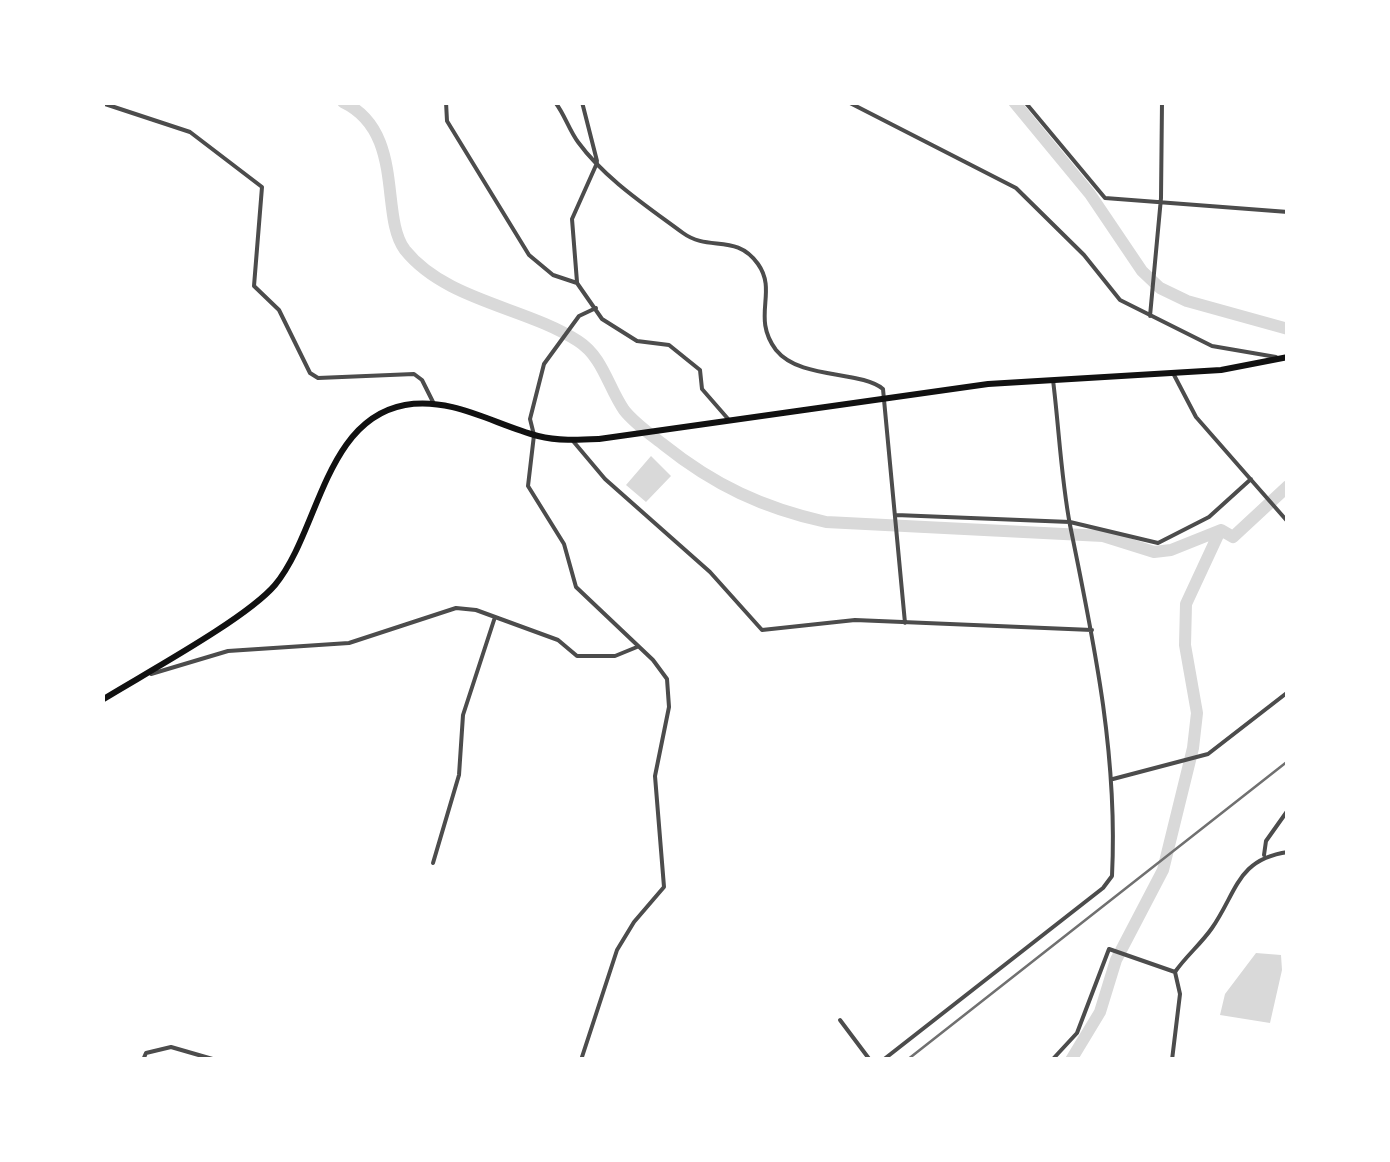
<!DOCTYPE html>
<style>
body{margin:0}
#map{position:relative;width:1390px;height:1162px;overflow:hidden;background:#fff;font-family:"Asap Condensed",sans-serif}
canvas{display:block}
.frame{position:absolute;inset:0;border:105px solid #fff;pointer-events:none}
</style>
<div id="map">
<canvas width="1390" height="1162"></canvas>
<div class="frame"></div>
</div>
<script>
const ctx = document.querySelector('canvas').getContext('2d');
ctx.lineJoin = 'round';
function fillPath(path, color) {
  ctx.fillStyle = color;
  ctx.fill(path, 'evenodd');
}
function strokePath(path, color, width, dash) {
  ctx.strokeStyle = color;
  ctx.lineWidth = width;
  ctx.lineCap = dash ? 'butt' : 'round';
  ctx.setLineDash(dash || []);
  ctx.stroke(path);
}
fillPath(new Path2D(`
 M651,456l20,20 -25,26 -20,-17z
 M1256,953l25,2 1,15 -12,53 -50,-8 5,-21z`), '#d9d9d9');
strokePath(new Path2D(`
 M343,102c63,30 36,114 62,148 41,51 121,57 173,91 25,16 30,46 46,69 10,13 26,24 40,35 50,40 99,63 162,77l277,14 51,16 17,-2 50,-20
 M1014,102l76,92 52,77 18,17 27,13 101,28
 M1221,530l12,7 55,-51
 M1071,1060l29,-48 16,-52 47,-90 30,-122 4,-35 -12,-68 1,-41 33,-71`), '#d9d9d9', 12);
strokePath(new Path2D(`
 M446,102l1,19 82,134 24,20 24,8 25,36 35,22 32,4 31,25 2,19 27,31
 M555,102c10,13 14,28 23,40 26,36 70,65 105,91 26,19 53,0 75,31 20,28 -7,53 18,86 24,30 84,20 107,39l22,234
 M582,102l15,59
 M848,102l168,86 68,67 36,45 92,46 64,11
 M1025,102l80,96 183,14
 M102,103l88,29 72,55 -8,99 25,24 31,63 8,5 96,-4 8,6 12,24
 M577,282l-5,-63 25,-56
 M1150,316l11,-118 1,-96
 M1173,373l23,44 92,105
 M573,441l32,38 105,93 52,58 93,-10 237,10
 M896,515l174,7 88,21 51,-26 42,-38
 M151,674l77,-23 121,-8 107,-35 20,2 82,30 19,16h38l22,-9
 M1113,779l95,-25 80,-62
 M1264,855l2,-14 22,-31
 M433,863l26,-88 4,-60 32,-98
 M1175,972c11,-16 26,-28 37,-44 25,-36 25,-69 76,-76
 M840,1020l30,40
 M143,1060l3,-7 25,-6 45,13
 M581,1060l36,-110 17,-28 30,-35 -9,-111 14,-69 -2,-28 -14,-19 -77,-73 -12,-43 -36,-58 6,-51 -4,-16 14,-55 35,-48 17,-8
 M883,1060l220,-172 9,-12c6,-121 -18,-233 -42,-351 -9,-47 -11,-97 -17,-145
 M1052,1060l25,-27 32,-84 66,23
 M1172,1060l8,-66 -5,-22`), '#4c4c4c', 4);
strokePath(new Path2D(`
 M102,700c42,-26 144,-81 173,-115 44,-53 49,-165 130,-180 48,-8 88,19 133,31 20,5 40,4 61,3l389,-55 233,-14 67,-13`), '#111', 6);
strokePath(new Path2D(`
 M907,1060l381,-299`), '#707070', 2.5);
</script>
